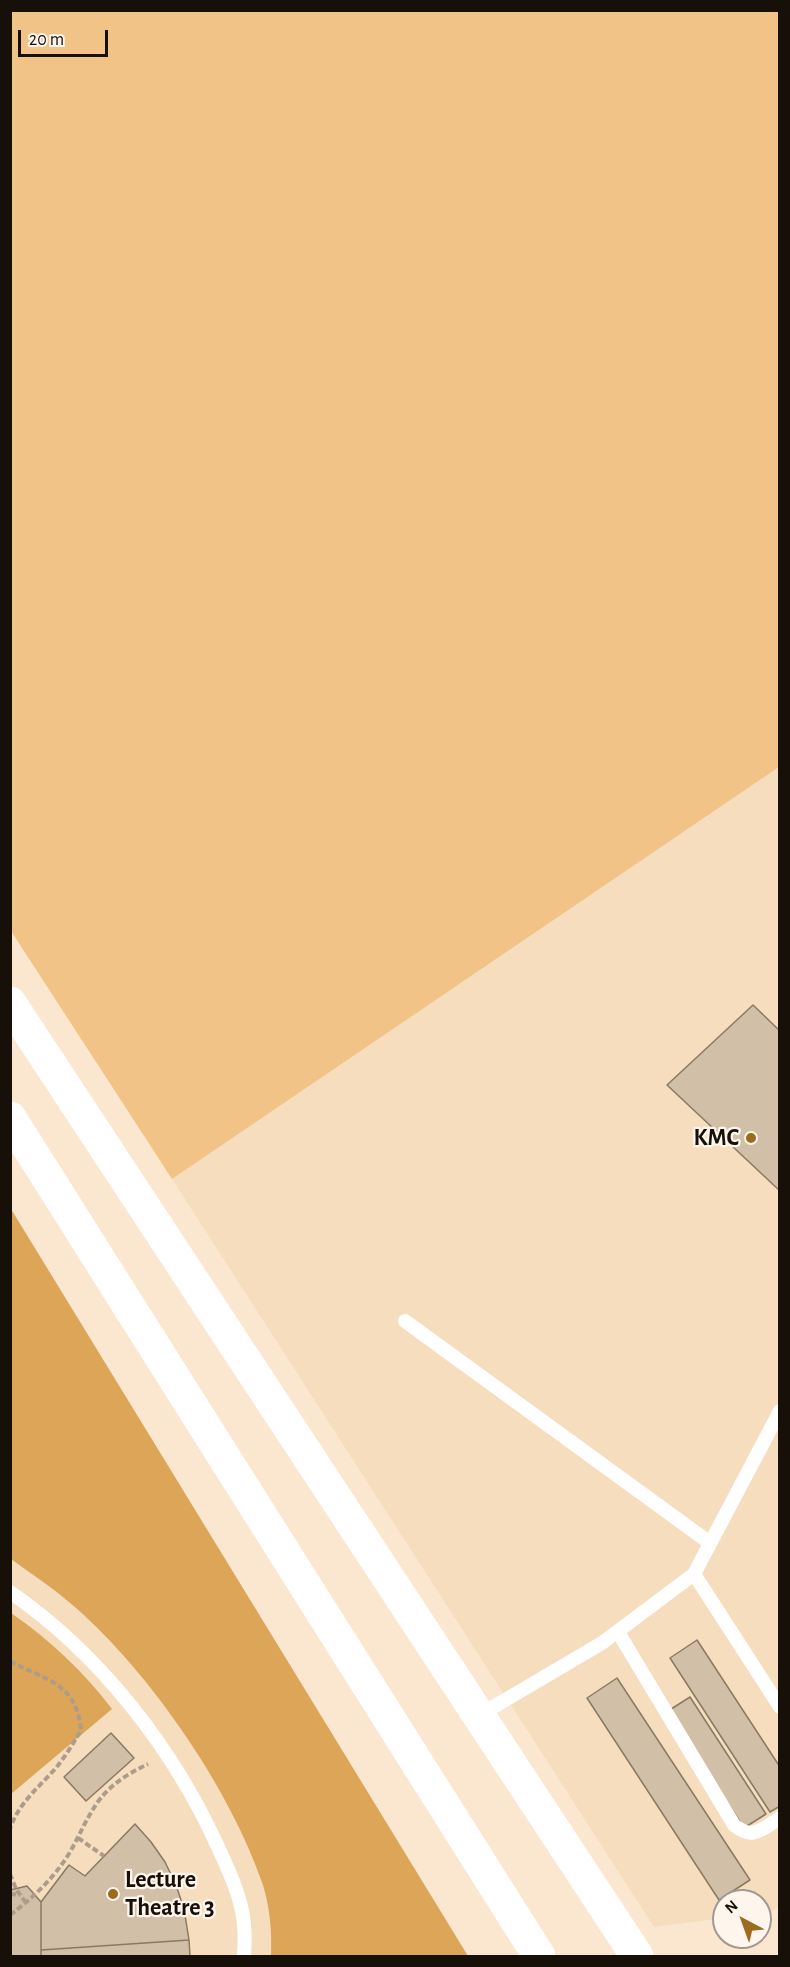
<!DOCTYPE html>
<style>
body{margin:0}
#map{position:relative;width:790px;height:1967px;overflow:hidden;background:#fbe7cf;font-family:"Alegreya Sans",sans-serif}
canvas{display:block}
.frame{position:absolute;inset:0;border:12px solid #171008;pointer-events:none}
.north{position:absolute;left:712px;top:1889px;width:60px;height:60px;box-sizing:border-box;background:#fef6ed;border:2px solid #a29a91;border-radius:50%;rotate:319deg;font-size:16px;font-weight:700;line-height:24px;text-align:center;color:#171008}
.north::after{content:'';display:block;margin:auto;width:21px;height:27px;background:#9c6b1e;clip-path:polygon(50% 0,100% 100%,50% 72%,0 100%)}
.scale{position:absolute;left:18px;top:30px;width:90px;height:27px;box-sizing:border-box;border:3px solid #171008;border-top:0;padding-left:8px;font-size:18px;line-height:21px;white-space:nowrap;color:#171008;-webkit-text-stroke:4px #fef6ed;paint-order:stroke}
</style>
<div id="map">
<canvas width="790" height="1967"></canvas>
<div class="frame"></div>
<div class="north">N</div>
<div class="scale">20 m</div>
</div>
<script>
const ctx = document.querySelector('canvas').getContext('2d');
ctx.lineJoin = 'round';
function fillPath(path, color) {
  ctx.fillStyle = color;
  ctx.fill(path, 'evenodd');
}
function strokePath(path, color, width, dash) {
  ctx.strokeStyle = color;
  ctx.lineWidth = width;
  ctx.lineCap = dash ? 'butt' : 'round';
  ctx.setLineDash(dash || []);
  ctx.stroke(path);
}
function label(font, color, halo, rows, align = 'center') {
  ctx.font = font + ' "Alegreya Sans",sans-serif';
  ctx.lineWidth = 4.5;
  ctx.setLineDash([]);
  ctx.textBaseline = 'middle';
  ctx.strokeStyle = halo;
  ctx.fillStyle = color;
  for (const [text, x, y, turn = 0] of rows) {
    ctx.save();
    ctx.translate(x, y);
    ctx.rotate((+turn || 0) * Math.PI / 180);
    ctx.textAlign = isNaN(turn) ? turn : align;
    if (halo) ctx.strokeText(text, 0, 0);
    ctx.fillText(text, 0, 0);
    ctx.restore();
  }
}
fillPath(new Path2D(`
 M779,767l1,1138 -7,6 -13,2v-12h-36v17l-70,9 -482,-748z
 M11,1209l457,747h-457z`), '#f5ddbe');
fillPath(new Path2D(`
 M11,10l768,1v756l-607,412 -161,-248z`), '#f1c387');
fillPath(new Path2D(`
 M11,1209l457,747h-197c1,-24 -1,-48 -8,-71 -32,-95 -112,-211 -187,-277 -20,-18 -43,-33 -65,-49z
 M11,1613c39,27 72,58 101,96l-101,85z`), '#dda558');
const building = new Path2D(`
 M753,1005l27,26v160l-113,-106z
 M697,1640l83,127v39l-10,6 -100,-154z
 M617,1678l133,202 -31,20 -132,-202z
 M690,1697l76,117 -22,14 -76,-117z
 M111,1733l23,25 -48,43 -22,-24z
 M135,1824l16,18 14,20 11,23 8,24 5,31 -148,10v-48l28,-37 16,11z
 M27,1886l14,16v54h-31v-66z
 M189,1940l1,16h-149v-6z`);
fillPath(building, '#d2bfa7');
strokePath(building, '#8a7963', 1.5);
strokePath(new Path2D(`
 M10,1661c35,20 66,20 71,69 -8,14 -16,27 -26,39 -17,19 -37,35 -45,60
 M78,1838l26,18
 M10,1874l6,15 10,14
 M10,1894l10,1
 M10,1915c24,-18 45,-38 60,-63 8,-14 14,-28 22,-41 13,-23 33,-36 56,-47`), '#ac9c8a', 4, [6, 3]);
strokePath(new Path2D(`
 M405,1321l305,222
 M694,1574l86,133
 M10,1592c90,62 163,156 208,255 10,22 21,45 25,69 2,13 2,27 1,40
 M618,1632l116,193c19,16 28,4 46,-7
 M478,1716l124,-73 92,-69 86,-163`), '#fff', 14);
strokePath(new Path2D(`
 M10,1003l627,953
 M10,1118l529,838`), '#fff', 33);
for (const [x, y, r, color] of [
 [751,1138,6,"#9c6b1e"],
 [113,1894,6,"#9c6b1e"]
]) {
  const dot = new Path2D();
  dot.arc(x, y, r, 0, 2 * Math.PI);
  ctx.fillStyle = color;
  ctx.fill(dot);
  strokePath(dot, '#fef6ed', 2);
}
label('bold 24px', '#171008', '#fef6ed', [
 ["KMC",739,1138],
 ["Lecture",125,1880,"left"],
 ["Theatre 3",125,1908,"left"]
], 'right');
</script>
